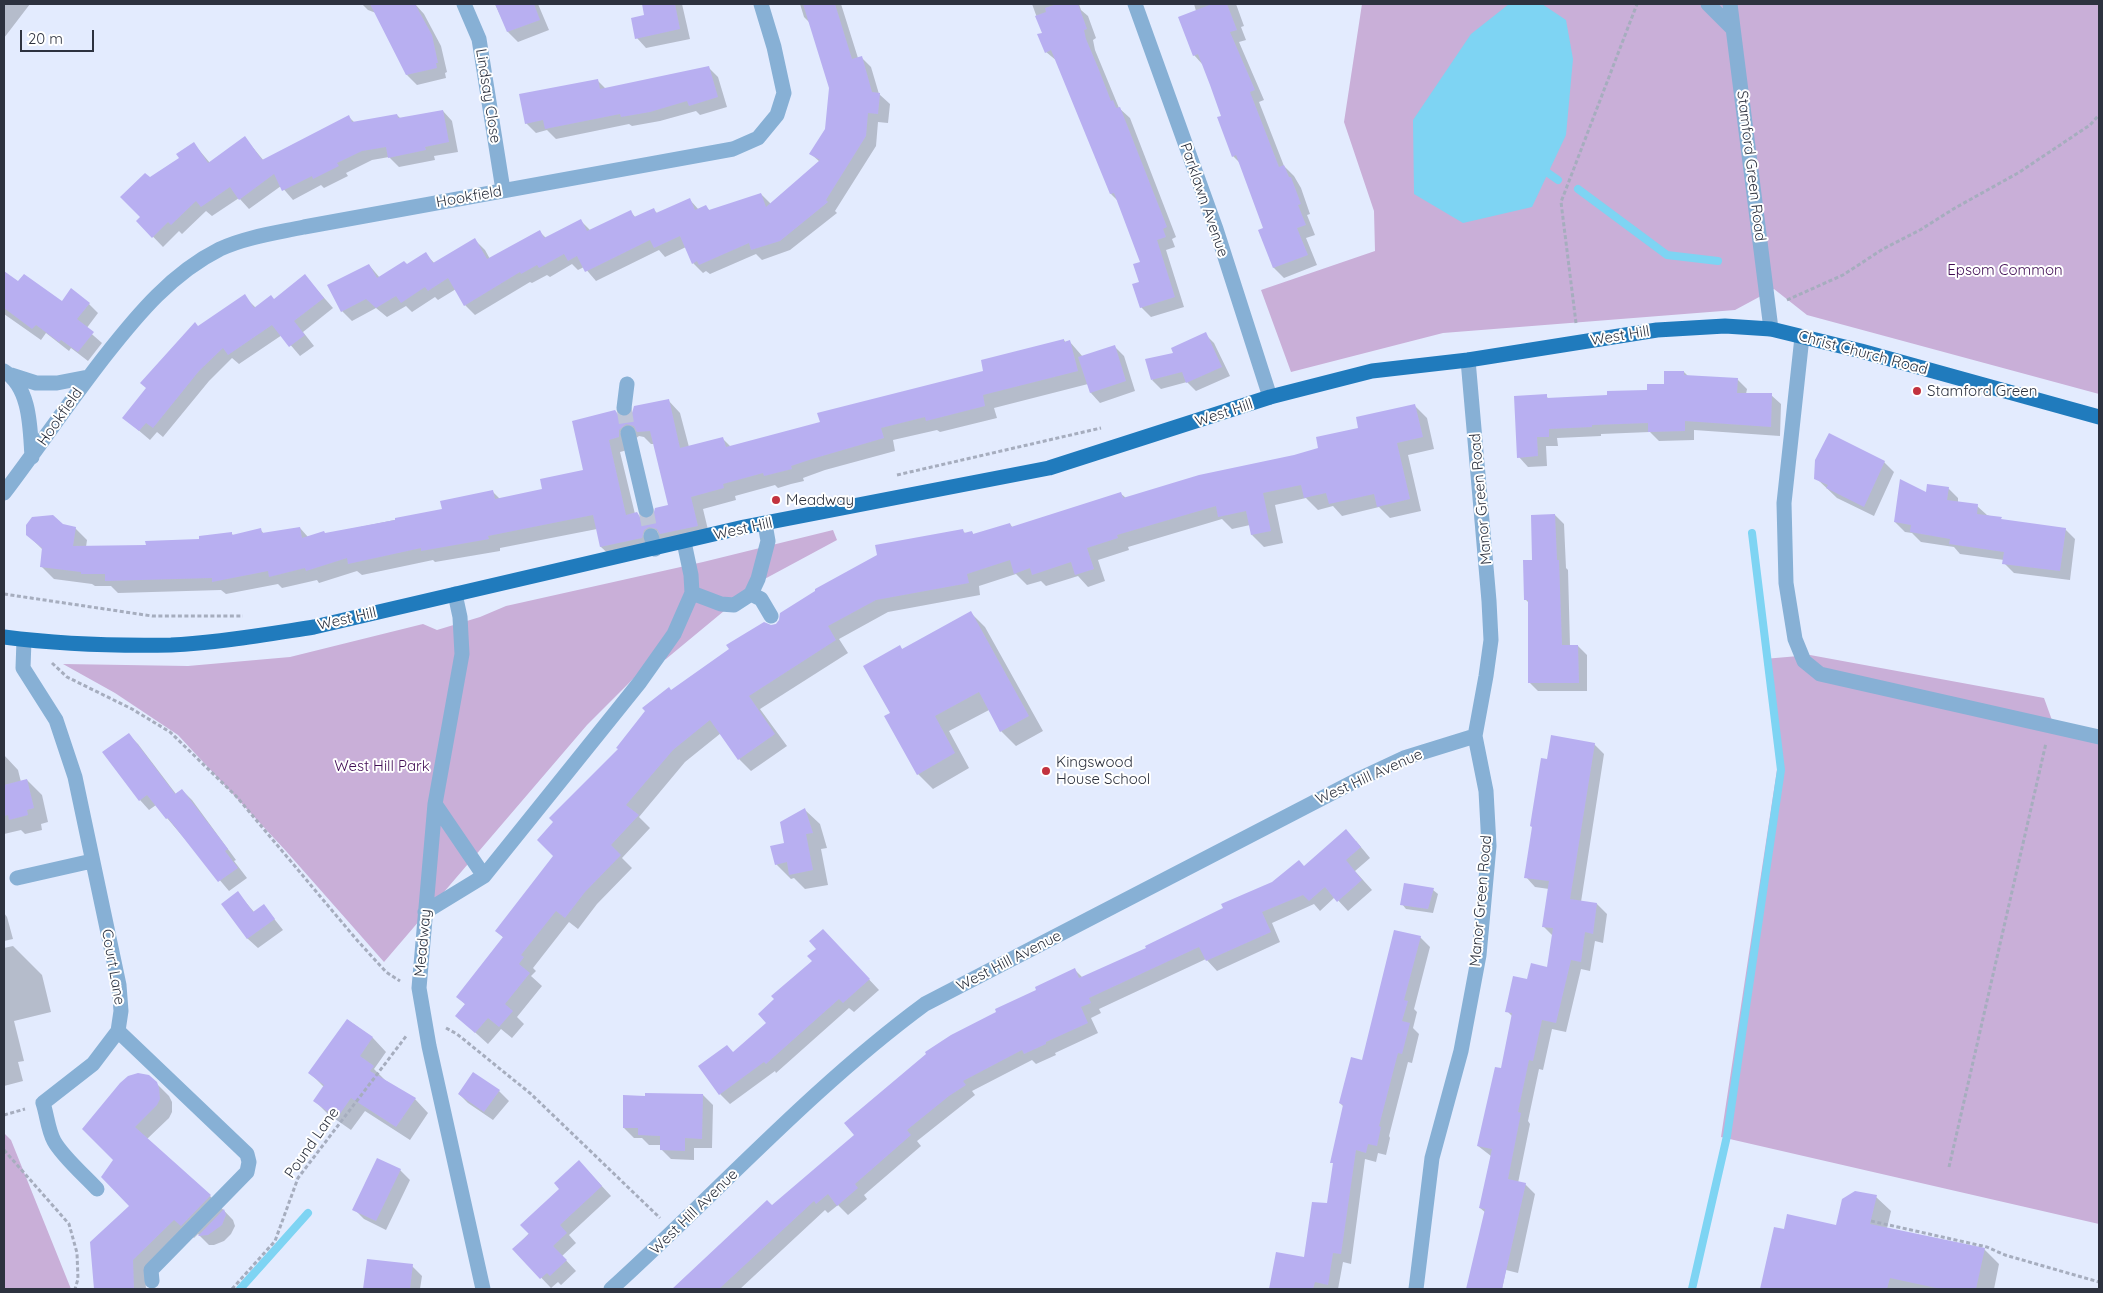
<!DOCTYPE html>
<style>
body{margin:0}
#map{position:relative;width:2103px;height:1293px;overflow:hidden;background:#e3ebfe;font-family:Quicksand,sans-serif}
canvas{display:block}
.frame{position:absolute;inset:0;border:5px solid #2d323f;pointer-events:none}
.scale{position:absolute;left:20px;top:30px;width:74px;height:22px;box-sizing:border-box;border:2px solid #2d323f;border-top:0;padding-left:6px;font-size:15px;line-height:18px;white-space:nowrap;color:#2d323f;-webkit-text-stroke:4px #fff;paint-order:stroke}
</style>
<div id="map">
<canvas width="2103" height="1293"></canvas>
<div class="frame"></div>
<div class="scale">20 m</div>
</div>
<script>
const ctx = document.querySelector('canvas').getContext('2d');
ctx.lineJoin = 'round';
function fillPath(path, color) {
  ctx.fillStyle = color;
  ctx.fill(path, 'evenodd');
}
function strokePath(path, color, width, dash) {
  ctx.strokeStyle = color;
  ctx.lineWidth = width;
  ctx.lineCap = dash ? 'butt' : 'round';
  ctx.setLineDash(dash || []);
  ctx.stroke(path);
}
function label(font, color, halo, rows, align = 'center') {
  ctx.font = font + ' Quicksand,sans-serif';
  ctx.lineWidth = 4;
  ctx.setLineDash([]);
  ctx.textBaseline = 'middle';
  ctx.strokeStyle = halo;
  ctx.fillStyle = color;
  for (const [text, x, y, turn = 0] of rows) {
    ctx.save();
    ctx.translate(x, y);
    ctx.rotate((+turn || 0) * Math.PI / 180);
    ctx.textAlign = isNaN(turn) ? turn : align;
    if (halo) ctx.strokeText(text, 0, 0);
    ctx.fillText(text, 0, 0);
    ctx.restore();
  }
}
fillPath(new Path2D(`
 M1362,4h737v390l-292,-79 -33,-26 -39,21 -292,23 -152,39 -30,-82 114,-39 -1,-40 -30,-89z
 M833,530l4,10 -78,42 -93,77 -27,14 -52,52 -203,237 -98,-111 -108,-116 -63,-42 -52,-29 125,2 102,-9 133,-33 14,6 43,-13 26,-11 197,-44z
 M1810,655l234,43 9,25 46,11v490l-378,-87 57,-374 -14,-104z
 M4,1133l7,7 60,149h-67z`), '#c9afd8');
fillPath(new Path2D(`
 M1509,4h33l24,16 7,39 -7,76 -34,72 -69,16 -49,-29 -1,-74 58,-86z`), '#7ed4f3');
fillPath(new Path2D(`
 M4,4h26l-26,34z
 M362,4h48l1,2 4,-2 9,10 17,32 6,26 -2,1 1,5 -29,7 -10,-10 -31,-62 -8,-3z
 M495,4h43l11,26 -31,12 -10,-10z
 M643,4h39l8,35 -44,9 -9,-10 9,-22z
 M800,4h41l17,54 3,-1 10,10 8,27 11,10 -2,19 -10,-1 -2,24 -41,65 2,2 -47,37 -28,10 -6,-6 -46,20 -4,-3 -3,2 -10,-10 -7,-16 -21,10 -6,-7 -63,31 -12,-14 -6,3 -6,-6 -22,13 -3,-2 -15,8 -2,-1 -55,33 -10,-10 -9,-16 -18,11 -3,-3 -23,15 -6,-6 -19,11 -11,-9 -24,13 -10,-10 27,-46 11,13 27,-12 19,-12 9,10 40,-24 10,10 5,9 49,-28 7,7 35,-17 10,10 40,-19 5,6 17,-9 5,5 32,-14 9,10 7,-3 4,4 51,-17 10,10 49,-42 -9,-8 15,-25 4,-41 -20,-65 -6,-6z
 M1032,4h47l2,6 7,6 8,22 -3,2 2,10 24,58 11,10 46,119 -4,2 3,8 -9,3 18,57 -33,10 -10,-10 1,-45 -24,-61 -7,-7 -54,-133 -11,-9 -3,-18z
 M1194,4h42l8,22 -3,1 5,13 -7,2 25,58 -5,2 25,64 10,10 7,12 9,26 -3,1 8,20 -9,3 11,27 -33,13 -10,-10 -15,-37 6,-3 -25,-65 -7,-7 -10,-40 -20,-51 -9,-10 2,-44z
 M708,67l10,10 9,30 -27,8 -4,-4 -36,10 -28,5 -3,-2 -73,15 -9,-9 -11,3 -10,-10 71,-43 9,9z
 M443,111l9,10 6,31 -24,4 1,4 -36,7 -10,-10 -17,3 -26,13 2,3 -24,12 -3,-3 -28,15 -12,-14 -32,23 -10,-11 -27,18 -6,-5 -24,23 -3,-3 -16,16 -25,-26 4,-4 8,-38 30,-21 14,-14 16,19 35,-25 19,23 85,-44 6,6 42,-8 4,4z
 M4,272l15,11 43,19 27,2 9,9 -12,16 16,14 -14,18 -17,-13 -2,3 -23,-18 -5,7 -37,-26z
 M305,276l28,32 -30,24 11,14 -14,10 -18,-21 -43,29 -7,-6 -23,23 -46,56 -6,-5 -7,8 -26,-22 74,-91 46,-31 12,12 18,-8z
 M1205,334l9,9 16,33 -34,15 -9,-9 -26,7 -9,-9 23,-26z
 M1064,340l2,3 4,-1 13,15 31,-11 10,10 11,35 -35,12 -9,-10 -3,-9 -94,24 3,10 -57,14 -3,-2 -44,10 2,11 -70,19 -22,8 1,3 -13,3 -13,4 -3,-3 -40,11 1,4 -33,9 7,29 -96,21 -13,-12 -4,-18 -97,19v3l-65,11 -2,-2 -71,15 -5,-4 -38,12 -2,-3 -35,8 -4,-4 -52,10 -5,-4 -103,3 -7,-7h-16l-3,-2 -38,-5 -13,-13 2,-16 -15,-15 34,-9 13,2 12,12 -1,7h61l54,-7 30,-7 3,3 26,-7 4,5 36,-6 8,9 18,-3 117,-24 50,-18 7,7 44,-9 41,-19 35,-54 8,1 40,-18 12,13 9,34 34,-8 8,8 90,-24 164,-51zM639,436l5,1 7,7h4l14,62 -16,12 -10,2 -8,-6 -15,-62 11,-3v-7z
 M1684,372l4,4 49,3 10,10 -1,5 25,1 10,9 -1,32 -86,-6v10l-35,1 -9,-9 -49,2v2l-44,2 1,8h-12l1,20 -19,1 -9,-10 27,-61 3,3 60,-3 39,-5 18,-6z
 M1414,405l13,13 7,31 -26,6 13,56 -31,7 -11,-11 -37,9 -9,-10 -15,4 -12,-12 -31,7 8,38 -19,4 -12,-12 -2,-10 -18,4 -10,-10 -94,28 1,3 -31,10 7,21 -17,6 -10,-11 -32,10 -5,-5 -14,4 -11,-11 -37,12 1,9 -92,17 -49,27 9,14 -88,56 27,37 -36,25 -12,-12 -18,-26 -36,29 -46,55 11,11 -28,30 10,10 -35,36 -19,25 -9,-7 -36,46 3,3 -5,5 11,10 -25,31 7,7 -12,14 -11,-9 -13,15 -31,-28 9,-11 -8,-8 46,-59 -8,-7 59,-75 64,-107 52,-58 99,-64 193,-96 3,3 6,-2 2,3 36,-11 3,4 107,-35 6,5 169,-42 24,-7z
 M1884,462l10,10 -20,44 -37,-18 -21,-20z
 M1948,488l10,10v5l19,3 10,9 16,6 62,8 10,10 -5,41 -56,-7 -10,-10v-3l-44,-6 -6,-7 -33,-5 -9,-9 -7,-1 -10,-10 32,-28z
 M1555,515l9,9 2,44 2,2 2,76h8l9,9v36h-49l-9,-9v-79l-4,-4 8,-38z
 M971,613l14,14 58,104 -27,15 -15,-15 -12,-21 -40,21 20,37 -36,21 -15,-15 -26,-61 8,-66 3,3z
 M128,734l10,10 38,50 6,-4 10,10 44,60 -2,1 13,17 -18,13 -73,-86 -7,5 -9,-10z
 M1594,744l10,10 -23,148 16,2 10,10 -4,29 -8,-2 -5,30 -9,-2 -15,63 -14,-3 -9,41 -4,-1 -11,52 2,3 -12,59 7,1 10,10 -17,79 -12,-3 -4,19h-34l18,-76 -6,-5 11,-52 -13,-10 24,-77 11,-52 -6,-6 21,-31 20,-12 5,-32 -10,-10 6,-37 -14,-2 -9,-10 22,-117z
 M4,755l14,15 3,12 6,-2 15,15 6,27 -7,2 1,6 -17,4 -4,-4 -17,4z
 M805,810l15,14 7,24 -6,1 7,36 -23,4 -11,-11 -3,1 -15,-15 9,-20z
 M1356,841l14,17 -15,13 17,19 -24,21 -13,-14 -15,14 -6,-7 -42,19 8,19 -63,29 -11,-12 -107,50 2,4 -10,5 7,15 -43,20 1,2 -20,9 -4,-4 -60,31 3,4 -58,46 4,5 -57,49 3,4 -19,16 -10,-10 -10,8 -3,-3 -85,79h-66l19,-19 345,-280 37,-20 8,8 65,-29z
 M1433,890l5,4 -5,19 -27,-4 -4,-5z
 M238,893l16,19 10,-6 19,24 -25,18 -10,-9 -25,-35z
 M4,913l3,4 6,22 -9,2z
 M1420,937l10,10 -16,62 3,3 -4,16 6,6 -7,29 -4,-1 -19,74 1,2 -4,17 -8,-2 -2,9 -11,-3 -14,105 -8,-2 -5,27h-67l6,-35 28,5 23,-54 6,-41 -2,-2 12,-55 -4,-4 23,-42z
 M833,941l46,49 -25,22 -5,-4 -73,65 -1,-2 -45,33 -10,-10 14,-41 34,-30 45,-62 5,-12z
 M13,946l29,29 9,37 -37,9 10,40 -6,1 5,19 -19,5v-138z
 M348,1020l25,18 13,14 -12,17 12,12 29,18 13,14 -18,27 -45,-29 -14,19 -23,-16 -13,-13 9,-14 -14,-14z
 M473,1073l26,18 10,10 -16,19 -25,-17 -9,-9z
 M156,1083l13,13 3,6v10l-3,6 -22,21 63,57 23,24 2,6 -4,8 -7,7 -10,4h-5l-11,-11 -4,4 -6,-6 -43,40 1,17h-51l-3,-47 38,-36 -15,-46z
 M703,1095l10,10 -1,43h-18v12l-23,-1 -10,-10v-4h-12l-7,-7h-8l-10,-10z
 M400,1170l10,10 -24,50 -22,-11 -10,-10z
 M588,1171l23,25 -42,39 7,8 -14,13 14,15 -15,14 -3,-3 -7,6 -37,-39z
 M1876,1197l15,14 -4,17 97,21 15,15 -5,25h-233l14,-60 10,2 52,-5z
 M368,1260l44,6 10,10 -2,13h-55z`), '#0003');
strokePath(new Path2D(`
 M1548,173l10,7
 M1578,189l89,66 51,6
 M240,1289l68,-76
 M1692,1289l35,-153 54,-366 -29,-237`), '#7ed4f3', 8);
fillPath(new Path2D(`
 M370,4h45l17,31 6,28h-2l1,5 -31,7z
 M495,4h39l6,16 -33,12z
 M642,4h33l5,25 -45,10 -4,-21 13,-3z
 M803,4h32l17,55 10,-3 10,36 8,1 -2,21 -10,-1 -2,23 -40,64 2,2 -48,39 -29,9 -2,-7 -50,22 -2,-4 -5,3 -12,-28 -26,12 -4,-8 -65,32 -8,-16 -9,5 -4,-7 -25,14 -2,-3 -16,9 -1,-2 -56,34 -16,-28 -20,13 -3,-4 -24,16 -5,-7 -20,12 -10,-9 -25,13 -14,-27 42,-21 8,14 27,-17 3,3 19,-12 7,11 42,-25 12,21 53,-29 4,8 37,-19 6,12 44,-21 3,7 20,-9 2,5 34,-15 5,12 11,-5 3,5 52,-17 5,14 54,-47 -11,-6 16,-25 4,-41z
 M1057,4h21l9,25 -3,1 2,9 13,31 12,31 2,-1 3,8 4,-1 47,120 -4,2 3,8 -9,3 18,57 -35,11 -8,-24 7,-2 -6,-18 7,-2 -26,-69 -4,1 -59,-144 -6,3 -8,-19 5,-1 -7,-17 11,-4 -1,-4z
 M1212,4h15l10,26 -7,2 25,58 -5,2 29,75 5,-2 5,12h2l10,27 -3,1 8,20 -9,3 11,27 -35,13 -15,-38 5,-2 -27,-73 -4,2 -15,-40 4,-1 -11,-31 -12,-31 -5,2 -15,-39z
 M709,66l9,31 -29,9 -2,-5 -37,11 -29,5 -1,-3 -75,15 -2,-9 -18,4 -6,-30 79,-15 2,10z
 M443,110l6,32 -24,5 1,3 -38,8 -2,-11 -24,4 -25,12 2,3 -26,13 -1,-3 -30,15 -8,-17 -35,26 -9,-13 -29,20 -5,-6 -25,24 -3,-3 -16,16 -16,-17 4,-4 -20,-20 25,-24 5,4 29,-19 -3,-4 18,-12 14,21 37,-27 17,24 87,-45 3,7 45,-8 1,4z
 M4,271l14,10 6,-7 38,27 9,-13 19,15 -13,16 17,13 -16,20 -17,-12 -2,2 -23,-17 -4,4 -28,-21z
 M305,274l19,24 -30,23 11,14 -16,12 -17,-22 -44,30 -5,-7 -24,23 -46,57 -7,-5 -7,8 -17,-13 24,-30 -6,-5 55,-61 3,4 47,-32 9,14 17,-13 3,4z
 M1206,332l16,35 -36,16 -4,-11 -31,8 -6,-21 28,-6 -2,-5z
 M1064,339v3l6,-2 8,31 -95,24 2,11 -59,15 -1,-4 -44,11 3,10 -72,21 -21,7 1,3 -28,7 -1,-3 -40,11 1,4 -33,9 7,29 -38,8 -3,-5 -8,-2 -5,3 -2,8 -42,9 -7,-32 -105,21 1,3 -68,12v-3l-73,16 -1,-6 -41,13 -1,-3 -36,9 -1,-6 -56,11v-4l-107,3v-7h-24v-2l-41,-5 2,-19 -16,-13v-10l6,-8 21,-2 10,9 13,3 -3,19 73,-1 -1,-4 54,-2v-3l33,-4v3l29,-7 1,5 38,-6 2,11 22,-7 1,2 70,-13v-2l47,-9 -2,-8 53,-11 2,9 47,-10 -2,-10 43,-9 -11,-49 43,-11 4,6 8,1 5,-4 2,-7 35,-7 11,49 43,-11 3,10 94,-25 -3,-9 166,-42 -2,-11zM626,424l8,2 3,6 13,-1 18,74 -13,3 -2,8 -5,3 -8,-2 -3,-5 -11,3 -17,-75 10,-3v-7z
 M1115,345l11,36 -36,12 -12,-36z
 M1664,371h20v4l54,3 -1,15h35l-1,34 -86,-6v10l-37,1v-9l-56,2v2l-43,2v8h-12l1,19 -21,2 -3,-62 33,-2v4l60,-3v-4l40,-1v-6h17z
 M1415,404l8,33 -26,6 13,56 -33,8 -3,-13 -45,10 -3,-11 -22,5 -3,-13 -38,8 8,38 -20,4 -5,-24 -28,6 -2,-11 -99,29 1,3 -31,10 7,21 -19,6 -4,-13 -39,13 -2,-7 -16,6 -4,-14 -43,14 2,9 -93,17 -48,26 8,14 -87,56 26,38 -37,26 -28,-40 -37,30 -47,55 13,10 -28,30 10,10 -36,37 -20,26 -9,-7 -35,44 3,2 -5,7 11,9 -25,31 8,7 -14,16 -11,-9 -13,15 -20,-17 10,-12 -9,-7 47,-60 -8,-6 58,-75 -16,-16 16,-18 -4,-4 69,-69 -2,-1 29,-37 -3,-3 27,-21 2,3 58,-41 -3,-4 38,-23 7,3 5,-1 3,-4 1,-7 35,-22v-2l62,-34 -2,-10 88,-16 1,4 8,-2 1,3 37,-11 1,4 110,-35 2,6 76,-23 95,-20 24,-7 -2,-11 42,-9 -2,-11z
 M1829,433l56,28 -21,46 -38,-19 2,-3 -14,-6 1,-19z
 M1900,479l26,13 1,-8 22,3 -2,13 31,4 -1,10 25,3 -1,2 65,9 -6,43 -58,-7 2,-12 -55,-8 1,-5 -40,-7 1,-7 -17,-3z
 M1555,514l2,46h2l3,85h16l1,38h-51v-83h-4l-1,-40h9l-1,-45z
 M971,611l58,105 -29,16 -21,-40 -44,24 20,37 -38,22 -33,-59 6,-3 -27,-47 37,-21 2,4z
 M129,733l46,61 7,-5 46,60 -3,2 13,17 -20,14 -50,-64 -2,1 -19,-24 -8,6 -37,-49z
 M1551,735l44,8 -25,156 27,4 -4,31 -8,-2 -4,30 -10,-2 -15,63 -14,-3 -9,41 -4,-1 -11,52 3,1 -13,66 18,4 -24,106h-36l19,-80 -6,-1 13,-59 -15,-3 18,-79 6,1 11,-55 -7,-1 8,-36 14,3 4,-16 16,4 6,-39 -11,-1 7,-46 -25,-3 8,-51 -2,-1 11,-68 6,1z
 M27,779l7,29 -7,2 1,5 -19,5 -1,-5 -4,1v-31z
 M805,808l8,25 -7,1 7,36 -24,5 -2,-13 -12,3 -5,-19 14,-3 -4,-21z
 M1346,829l15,18 -15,13 16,20 -25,22 -12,-15 -16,14 -6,-6 -41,17 9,20 -65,29 -7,-14 -110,51 2,5 -10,4 7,16 -42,19v2l-22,10 -2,-4 -59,31 3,4 -17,11 -42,34 4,5 -56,49 3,4 -21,18 -9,-12 -12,10 -2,-3 -95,88h-47l95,-89 5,5 82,-70 -10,-12 82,-69 -1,-2 26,-17 45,-23 -1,-3 41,-19 -1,-3 40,-19 4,10 67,-30 -1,-2 78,-38 -2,-4 51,-22 27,-22 5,6z
 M1404,883l30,5 -6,21 -28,-4z
 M238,891l15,21 11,-8 11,15 -28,20 -26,-35z
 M823,929l47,50 -27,24 -4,-4 -73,65 -2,-2 -45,33 -21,-29 29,-21 6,7 33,-29 -8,-9 16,-15 -3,-3 41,-35 -5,-5 9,-7 -7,-8z
 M1394,930l27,6 -17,64 4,1 -6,20 8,2 -8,31 -4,-1 -19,73 2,1 -4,19 -9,-2 -2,9 -10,-3 -15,104 -8,-1 -5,32 -13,-3 -2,7h-44l7,-37 28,5 8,-55 15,1 6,-40h-3l13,-58 -4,-2 12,-46 11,3z
 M347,1019l26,18 -13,19 14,10 -4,5 46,27 -20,29 -45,-29 -14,20 -24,-17 11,-16 -16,-12z
 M473,1072l27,18 -16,22 -26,-18z
 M138,1073l11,2 8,7 2,6 1,11 -3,6 -22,22 76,68 -30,31 -7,-6 -41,40 1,29h-40l-4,-47 39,-36 -28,-29 12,-17 -31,-31 38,-46 8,-7z
 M645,1093l58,1 -1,45 -17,-1v13l-25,-1v-14l-22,-1v-7h-15v-33l22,1z
 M377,1158l24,11 -25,52 -24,-11z
 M579,1160l23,26 -42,39 7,8 -14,13 14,14 -17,16 -3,-3 -7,6 -28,-30 17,-15 -9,-9 39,-36 -5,-6z
 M1855,1191l22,4 -7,29 115,24 -9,41h-35l-51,-11 -3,11h-127l14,-62 10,2 3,-15 49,11 6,-26z
 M224,1209l2,6 -4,10 -14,10 -10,1z
 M367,1259l46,5 -3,25h-47z`), '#b8aff1');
strokePath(new Path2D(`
 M624,408l4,25
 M646,510l5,26`), '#bfc6d8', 15, [15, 8]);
strokePath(new Path2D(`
 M1787,300l56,-25 40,-26 37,-19 35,-22 63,-35 72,-48 9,-10
 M1576,323l-15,-121 76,-198
 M897,475l204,-47
 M4,594l148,22h91
 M52,663l15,14 65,32 38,23 66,64 120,143 30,33 14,9
 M446,1028l11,6 74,60 129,124
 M4,1115l21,-6
 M4,1150l65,74 8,29 1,26 -3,10
 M1949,1167l97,-424
 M1871,1221l116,26 18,8 94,27
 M232,1289l43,-48 23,-63 109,-143`), '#a6adbe', 3, [4, 2.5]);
strokePath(new Path2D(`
 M464,4l15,35 24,151
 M1135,4l81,225 54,168
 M1708,4l25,25
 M1730,4l41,325
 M1802,337l-18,166 2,80 9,56 9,22 16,13 279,63
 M4,371c27,17 26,58 28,86
 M11,375l25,8h21l31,-6
 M624,408l3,-24
 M628,433l18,77
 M4,493c34,-45 66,-92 101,-137 33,-42 67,-83 115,-107 26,-12 56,-16 84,-22l429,-78 25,-11 19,-23 7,-22 -10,-46 -13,-43
 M765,524l3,17 -10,38 -7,15 10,5 10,17
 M651,536l4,13
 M692,593l29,11 13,1 17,-11
 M455,594l5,23 2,37 -27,150 -16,184 10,58 54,243
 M24,640l-1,28 33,52 19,57 44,208 2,26 -3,20 -25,33 -50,39c4,12 5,27 11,38 8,15 31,35 43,48
 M435,804l49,72
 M17,878l75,-17
 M425,912l59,-36 156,-194 34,-48 18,-41 -1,-18 -7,-33
 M118,1031l129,123 2,8 -2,10 -96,98 1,11
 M611,1289c104,-94 200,-201 314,-285l434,-225 45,-21 71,-22
 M1416,1289l16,-131 29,-107 18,-96 10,-109 -3,-55 -11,-55 11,-60 5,-36 -2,-39 -21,-241`), '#87b0d5', 15);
strokePath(new Path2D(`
 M4,637c54,7 112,9 167,8 46,-2 97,-11 143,-18l430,-100 305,-59 221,-71 102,-26 96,-11 189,-30 68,-4 46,3 90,22 238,66`), '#207bbd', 15);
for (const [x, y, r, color] of [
 [1917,391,5,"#c2323e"],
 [776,500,5,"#c2323e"],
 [1046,771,5,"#c2323e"]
]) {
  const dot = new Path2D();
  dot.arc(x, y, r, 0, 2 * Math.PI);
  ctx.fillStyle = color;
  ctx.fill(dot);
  strokePath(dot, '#fff', 2);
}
label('15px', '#2d323f', '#fff', [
 ["Lindsay Close",488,96,81],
 ["Stamford Green Road",1751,166,83],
 ["Hookfield",469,197,-10],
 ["Parklawn Avenue",1204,200,71],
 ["West Hill",1620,336,-9],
 ["Christ Church Road",1863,353,15],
 ["West Hill",1224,413,-18],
 ["Hookfield",60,417,-55],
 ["Manor Green Road",1481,499,-95],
 ["West Hill",743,529,-12],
 ["West Hill",347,619,-13],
 ["West Hill Avenue",1369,777,-24],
 ["Manor Green Road",1481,901,-85],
 ["Meadway",423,943,-85],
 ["West Hill Avenue",1009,961,-27],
 ["Court Lane",113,967,80],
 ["Pound Lane",312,1143,-55],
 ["West Hill Avenue",694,1212,-44]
]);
label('15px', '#400d54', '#fff', [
 ["Epsom Common",2005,270],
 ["West Hill Park",382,766]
]);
label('15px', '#2d323f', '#fff', [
 ["Stamford Green",1927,391],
 ["Meadway",786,500],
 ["Kingswood",1056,762],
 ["House School",1056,779]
], 'left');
</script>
